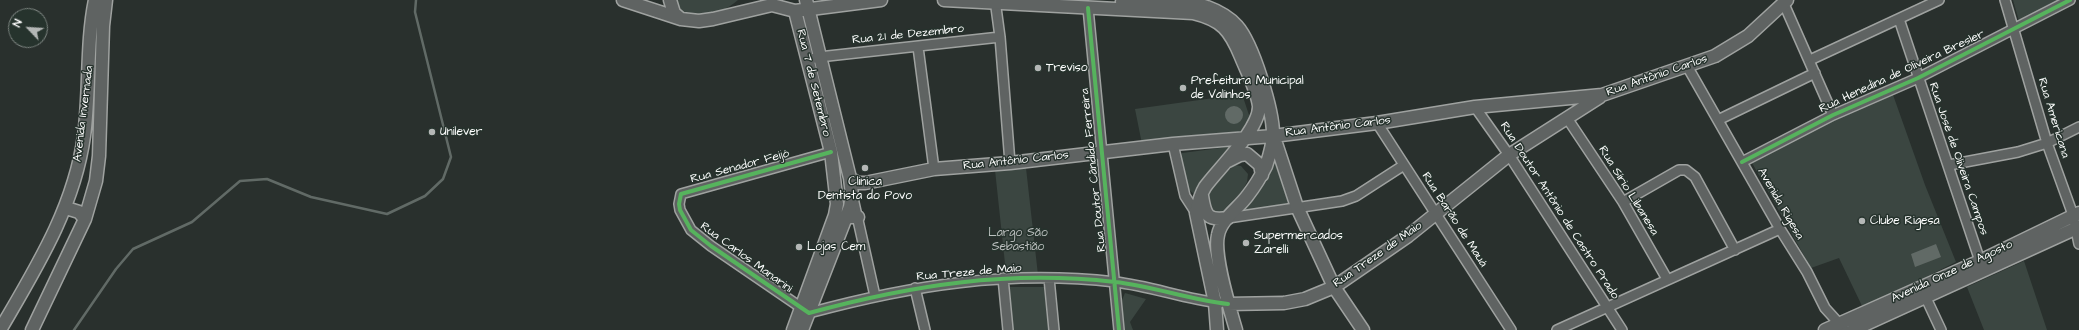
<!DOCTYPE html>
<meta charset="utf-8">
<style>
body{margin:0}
#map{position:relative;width:2079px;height:330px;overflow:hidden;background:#29302d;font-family:"Architects Daughter",sans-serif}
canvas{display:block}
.north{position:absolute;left:8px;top:8px;width:40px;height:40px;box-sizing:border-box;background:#26332d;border:1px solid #7d8581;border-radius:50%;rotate:295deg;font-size:11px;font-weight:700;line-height:16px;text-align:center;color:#fff}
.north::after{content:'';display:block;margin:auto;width:14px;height:18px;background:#b4b7b6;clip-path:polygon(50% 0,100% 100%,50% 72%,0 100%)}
</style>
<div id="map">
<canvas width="2079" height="330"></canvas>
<div class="north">N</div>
</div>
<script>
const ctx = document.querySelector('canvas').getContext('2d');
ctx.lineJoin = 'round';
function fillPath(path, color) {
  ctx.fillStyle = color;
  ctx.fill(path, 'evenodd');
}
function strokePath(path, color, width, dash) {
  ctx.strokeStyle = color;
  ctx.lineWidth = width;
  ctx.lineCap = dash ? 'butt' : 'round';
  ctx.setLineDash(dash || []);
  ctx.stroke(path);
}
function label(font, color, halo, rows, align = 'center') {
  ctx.font = font + ' "Architects Daughter",sans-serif';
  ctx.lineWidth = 3;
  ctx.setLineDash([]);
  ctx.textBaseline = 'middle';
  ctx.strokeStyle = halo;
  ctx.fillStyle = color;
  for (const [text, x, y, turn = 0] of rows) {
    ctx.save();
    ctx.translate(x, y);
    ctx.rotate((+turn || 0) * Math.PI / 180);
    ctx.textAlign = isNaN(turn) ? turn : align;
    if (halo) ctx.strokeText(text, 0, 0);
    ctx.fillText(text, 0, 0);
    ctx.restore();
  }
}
fillPath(new Path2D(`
 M675,0h63c-12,11 -38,23 -55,13 -4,-3 -6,-8 -8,-13z
 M2013,0h45l-39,21z
 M1892,92l33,93 31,77 -93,46 -24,-50 -28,10 -60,-107z
 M1242,94l8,24 -9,13 -99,13 -7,-35z
 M1228,147l2,4 -35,44 -8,-7 -7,-30 2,-5z
 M1274,159l14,44 -46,10 26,-37z
 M1234,165l7,1 7,8 -1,8 -5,9 -19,23 -9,-1c-16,-22 6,-33 20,-48z
 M1026,168l12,107 -32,-2 -11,-103z
 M2024,261l23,69h-63l-17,-43z
 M1008,287h36l4,43h-37z
 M1125,293l21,6 -16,23 3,8h-9l-2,-30z`), '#3b4641');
fillPath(new Path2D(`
 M1225 115a9 9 0 1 1 18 0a9 9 0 1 1-18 0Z
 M1936,244l5,13 -26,10 -4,-13z`), '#616a66');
strokePath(new Path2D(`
 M74,330l42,-61 17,-20 59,-27 48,-41 27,-2 44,18 76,17 38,-18 18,-17 8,-22 -36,-145 1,-12`), '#616a66', 2.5);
const minor = new Path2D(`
 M995,0l5,37 10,126
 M2005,0l42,143 26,72 6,29
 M1784,4l49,111
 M1088,8l31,322
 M1899,19l81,242
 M918,47l16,122
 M807,60l12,-3 181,-20
 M1810,60l129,-60
 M1687,66l93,163 27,43 18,36 20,22
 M1475,107l34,48 113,175
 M1567,118l56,84 44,77
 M1718,120l97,-47
 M1377,123l134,207
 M1173,144l12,52 11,17
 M831,152l-150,42 -2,10 1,6 11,20 20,16 98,67c103,-28 199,-43 306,-31 36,4 69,17 105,21
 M1742,162l91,-47 85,-37 152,-78
 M1949,165l69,-13 29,-9 32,-16
 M853,198l22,98
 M1623,202l56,-32h7l9,7 40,73
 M1228,218l114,-17 14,-5 48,-31
 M1003,278l5,52
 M1049,278l5,52
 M915,288l10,42
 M1926,298l15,32
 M1557,330l223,-101`);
const major = new Path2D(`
 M623,0l58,19 18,2 14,-2 59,-14 23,6 86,-11
 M670,0l4,13 7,6
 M944,0l249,13c29,7 37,17 48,44 6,15 16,33 18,49 1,23 -41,63 -54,81 -5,8 -7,17 -9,26l19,90 2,27
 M1122,2c21,0 67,-2 85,5 11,4 22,10 30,19 16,18 36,84 36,108 0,10 -4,23 -7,32 -5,10 -11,20 -18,29 -9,13 -27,24 -30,40 -5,21 12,74 18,95
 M1274,137l23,70 37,80 29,43
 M1228,161l12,-6 7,-1 13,11 2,10
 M850,178l8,5h7l69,-14 76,-6 163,-19 100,-8 104,-13 98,-16 127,-12 113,-39 33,-20 39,-36
 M1202,196c3,19 5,25 26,22
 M66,208l13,4 6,7
 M844,220l5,-3h9
 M1228,304l56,-1 21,-4 29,-12 74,-51 101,-81 91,-58
 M0,330c36,-62 74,-122 84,-194 6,-44 2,-93 11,-136
 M32,330l53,-111 11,-38 3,-25 4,-130 3,-26
 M793,330l42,-115 2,-11 -6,-52 -36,-141
 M802,330l48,-123 2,-12 -2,-17 -44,-178
 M1825,330l155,-69 99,-48
 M1853,330l226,-103`);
strokePath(minor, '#9fa2a0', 12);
strokePath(major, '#9fa2a0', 15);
strokePath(minor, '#5f6362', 9);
strokePath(major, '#5f6362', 12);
strokePath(new Path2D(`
 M1088,8l31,322
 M831,152l-150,42 -2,10 1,6 11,20 20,16 98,67c103,-28 198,-43 306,-31 38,4 75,18 113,22
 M1742,162l91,-47 85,-37 152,-78`), '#56b35d', 4);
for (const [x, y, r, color] of [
 [1038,68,4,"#b4b7b6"],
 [1183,88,4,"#b4b7b6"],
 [432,132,4,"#b4b7b6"],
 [865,168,4,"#b4b7b6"],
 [1862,221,4,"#b4b7b6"],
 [1246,243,4,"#b4b7b6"],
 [799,247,4,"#b4b7b6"]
]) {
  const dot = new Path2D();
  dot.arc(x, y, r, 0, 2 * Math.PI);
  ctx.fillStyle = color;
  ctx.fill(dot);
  strokePath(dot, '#26332d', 1.5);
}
label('12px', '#fff', '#26332d', [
 ["Rua 21 de Dezembro",908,35,-6],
 ["Rua Henedina de Oliveira Bresler",1902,72,-25],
 ["Rua Antônio Carlos",1657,76,-19],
 ["Rua 7 de Setembro",813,83,76],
 ["Avenida Invernada",84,114,-83],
 ["Rua Americana",2053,118,73],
 ["Rua Antônio Carlos",1338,127,-7],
 ["Rua José de Oliveira Campos",1958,159,71],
 ["Rua Antônio Carlos",1016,161,-6],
 ["Rua Senador Feijó",740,167,-15],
 ["Rua Doutor Cândido Ferreira",1094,170,-96],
 ["Rua Sírio Libanesa",1628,191,58],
 ["Avenida Rigesa",1780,204,60],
 ["Rua Doutor Antônio de Castro Prado",1559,211,57],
 ["Rua Barão de Mauá",1454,220,57],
 ["Rua Treze de Maio",1378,255,-35],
 ["Rua Carlos Manarini",746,258,36],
 ["Avenida Onze de Agosto",1952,272,-25],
 ["Rua Treze de Maio",969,273,-5]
]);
label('12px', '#fff', '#26332d', [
 ["Treviso",1046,68],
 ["Prefeitura Municipal",1191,81],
 ["de Valinhos",1191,95],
 ["Unilever",440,132],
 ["Clinica",865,182,"center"],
 ["Dentista do Povo",865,196,"center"],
 ["Clube Rigesa",1870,221],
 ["Supermercados",1254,236],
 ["Zarelli",1254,250],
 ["Lojas Cem",807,247]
], 'left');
label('12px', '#bbbfbe', '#26332d', [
 ["Largo São",1018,233],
 ["Sebastião",1018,247]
]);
</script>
